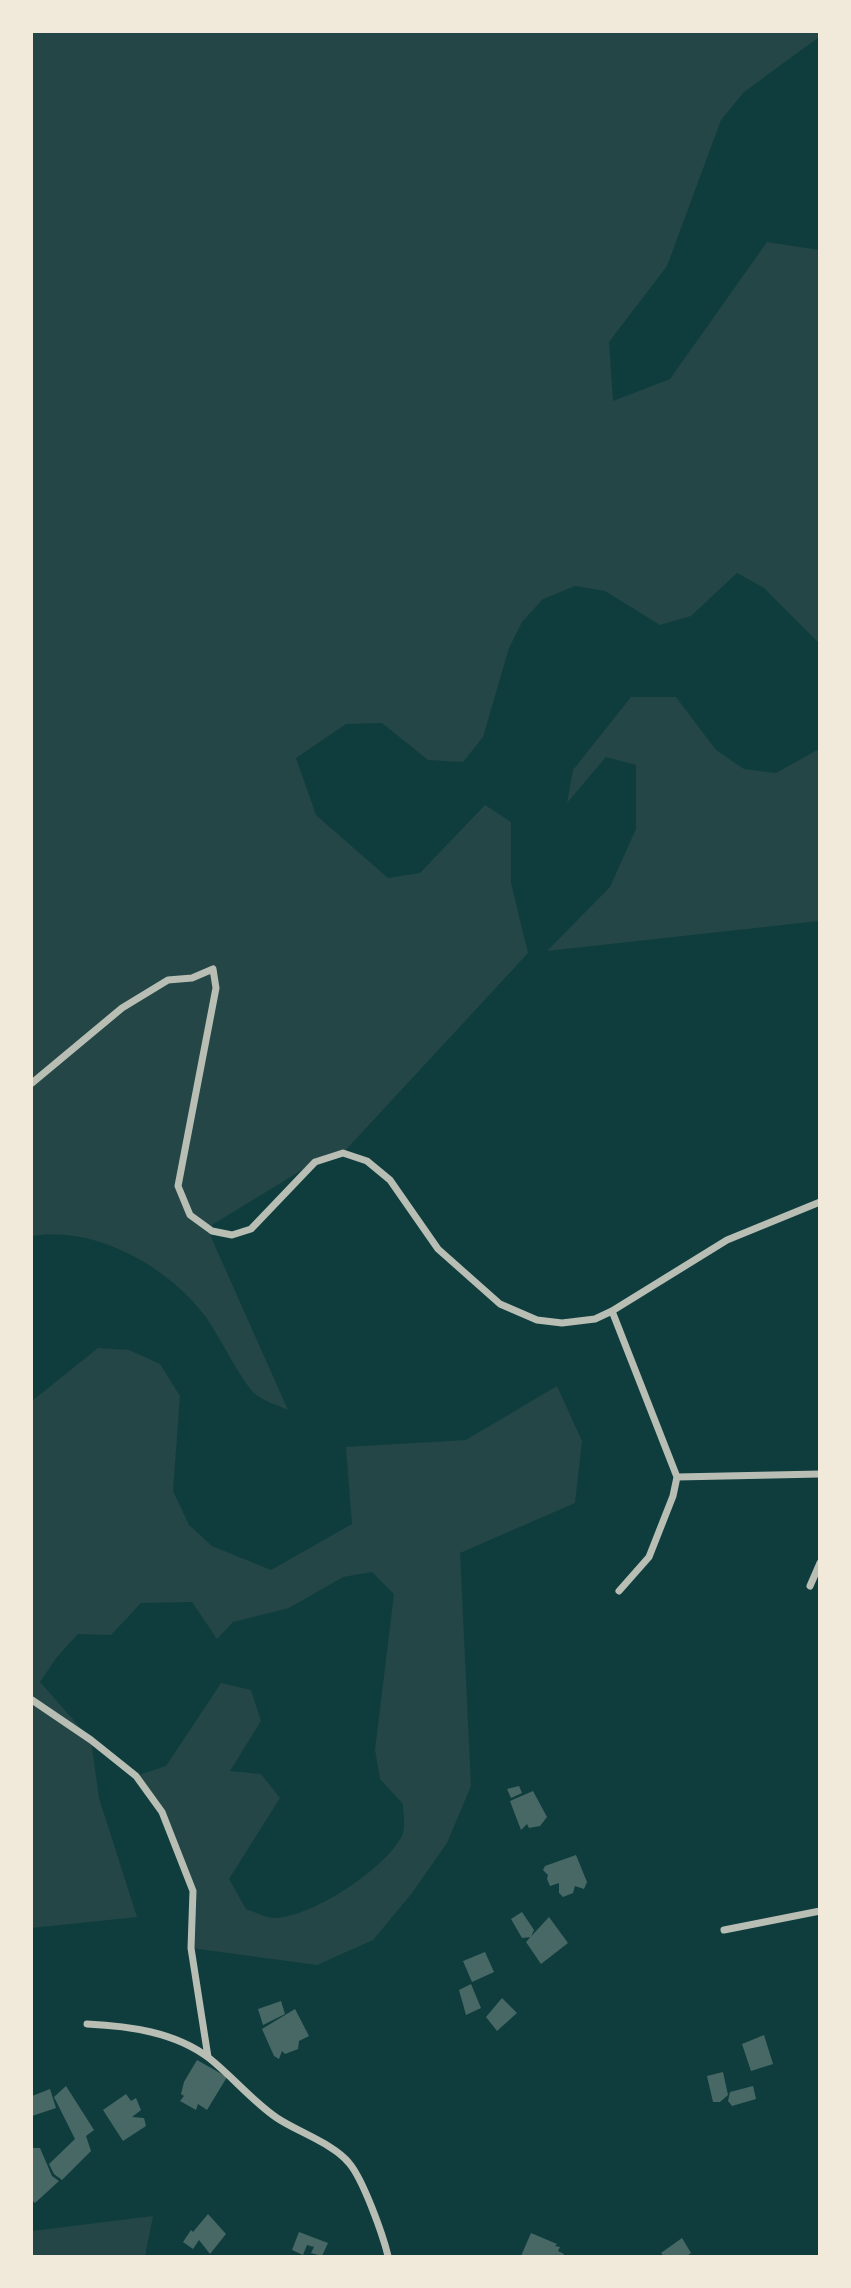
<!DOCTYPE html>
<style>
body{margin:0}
#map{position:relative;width:851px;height:2288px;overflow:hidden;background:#0f3d3e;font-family:Inter,sans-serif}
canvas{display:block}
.frame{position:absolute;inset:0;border:33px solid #f1e9da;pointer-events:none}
</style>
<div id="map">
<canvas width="851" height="2288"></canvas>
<div class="frame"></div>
</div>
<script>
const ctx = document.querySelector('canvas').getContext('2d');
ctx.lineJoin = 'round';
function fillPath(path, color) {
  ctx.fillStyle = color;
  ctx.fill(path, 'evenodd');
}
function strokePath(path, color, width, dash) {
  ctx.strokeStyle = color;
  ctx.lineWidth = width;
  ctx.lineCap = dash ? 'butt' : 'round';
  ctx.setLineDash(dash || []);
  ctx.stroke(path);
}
fillPath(new Path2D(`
 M32,32h787v5l-75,55 -23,28 -54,146 -58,76 4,59 57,-22 97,-137 52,8v393l-55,-55 -27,-15 -46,43 -31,9 -55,-34 -30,-5 -32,13 -21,23 -13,26 -26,89 -20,25 -35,-2 -46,-37 -36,1 -50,34 20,57 72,63 32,-5 65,-68 26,17v61l17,70 -185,200 -28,9 -108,66 81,182c-10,-5 -26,-9 -34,-17 -17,-19 -33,-55 -49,-77 -37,-50 -111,-91 -173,-80z
 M631,697h45l40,53 28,19 32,4 43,-24v172l-272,30 63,-64 26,-58v-64l-30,-8 -39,46 6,-33z
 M98,1348l31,2 31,14 20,32 -7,95 16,34 23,21 59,24 81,-46 -6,-77 120,-7 91,-54 25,55 -7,62 -115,50 11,233 -24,57 -35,50 -39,47 -56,25 -126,-17 2,-57 -31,-79 -26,-36 30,-10 55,-83 30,7 10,31 -31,50 31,3 19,24 -51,81 17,30c9,3 21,10 31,9 37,-3 107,-48 125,-82 4,-8 1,-22 1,-32l-23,-25 -5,-29 19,-156 -22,-22 -29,5 -54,31 -56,14 -16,17 -25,-37 -51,1 -30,32 -33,-1 -21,23 -17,25 51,58 8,58 38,119 -105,11v-527z
 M153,2216l-8,40h-113v-25z`), '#244646');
fillPath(new Path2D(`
 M519,1786l3,7 -11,5 -4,-9z
 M533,1791l14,26 -7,9 -11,2 -2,-4 -6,6 -11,-29z
 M576,1855l11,27 -3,7 -9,-3 -2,7 -10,4 -4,-4v-10l-9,3 -3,-7 1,-4 -5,-5 2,-4z
 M522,1912l12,18 -3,7 -9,1 -11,-19z
 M549,1917l19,26 -27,21 -15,-22z
 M485,1952l9,20 -22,10 -9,-21z
 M471,1984l10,24 -15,7 -7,-25z
 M502,1998l15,15 -20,18 -11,-14z
 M281,2001l4,13 -22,11 -5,-16z
 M295,2009l14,27 -10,5 -1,8 -13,5 -3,-3 -3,8 -5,-3 -12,-27z
 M764,2035l9,29 -22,7 -9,-27z
 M197,2060l30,17 -20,33 -9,-6 -2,6 -16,-9 4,-5 -3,-2 3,-12z
 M723,2072l5,23 -8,7h-7l-6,-26z
 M66,2086l28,44 -8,6 5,15 -29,29 -8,-6 -5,-10 26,-25 -21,-42z
 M753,2086l3,13 -24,7 -4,-5 2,-9z
 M50,2089l6,19 -24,8v-20z
 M126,2094l5,7 5,-3 5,12 -9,7 12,1 2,8 -23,15 -20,-31z
 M33,2148h7l12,28 7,5 -24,22 -3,-3z
 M208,2214l18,20 -16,20 -11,-14 -6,9 -10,-7 8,-12 2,2z
 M299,2232l29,11 -6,13 -11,-3 3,-6 -7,-2 -4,10 -11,-5z
 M531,2233l26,11 -2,2 5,1 -2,4 6,3 -1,2h-42z
 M682,2238l9,15 -4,3h-23l-3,-3z`), '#486865');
strokePath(new Path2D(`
 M32,1083l90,-75 46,-28 24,-2 21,-9 3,19 -38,198 12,29 22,16 20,4 19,-6 64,-67 28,-9 24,8 23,19 48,69 62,55 37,16 25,3 33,-4 17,-8 115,-71 93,-38
 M612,1311l65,166 -4,19 -24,61 -30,34
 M677,1477l143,-3
 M810,1586l10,-23
 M32,1700l59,40 45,36 26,36 31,79 -2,57 17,109
 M724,1930l96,-19
 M87,2024c42,2 88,8 122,34 24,19 43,43 68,60 21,14 57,26 72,45 14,16 34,72 39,93`), '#b8beb3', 7);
</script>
